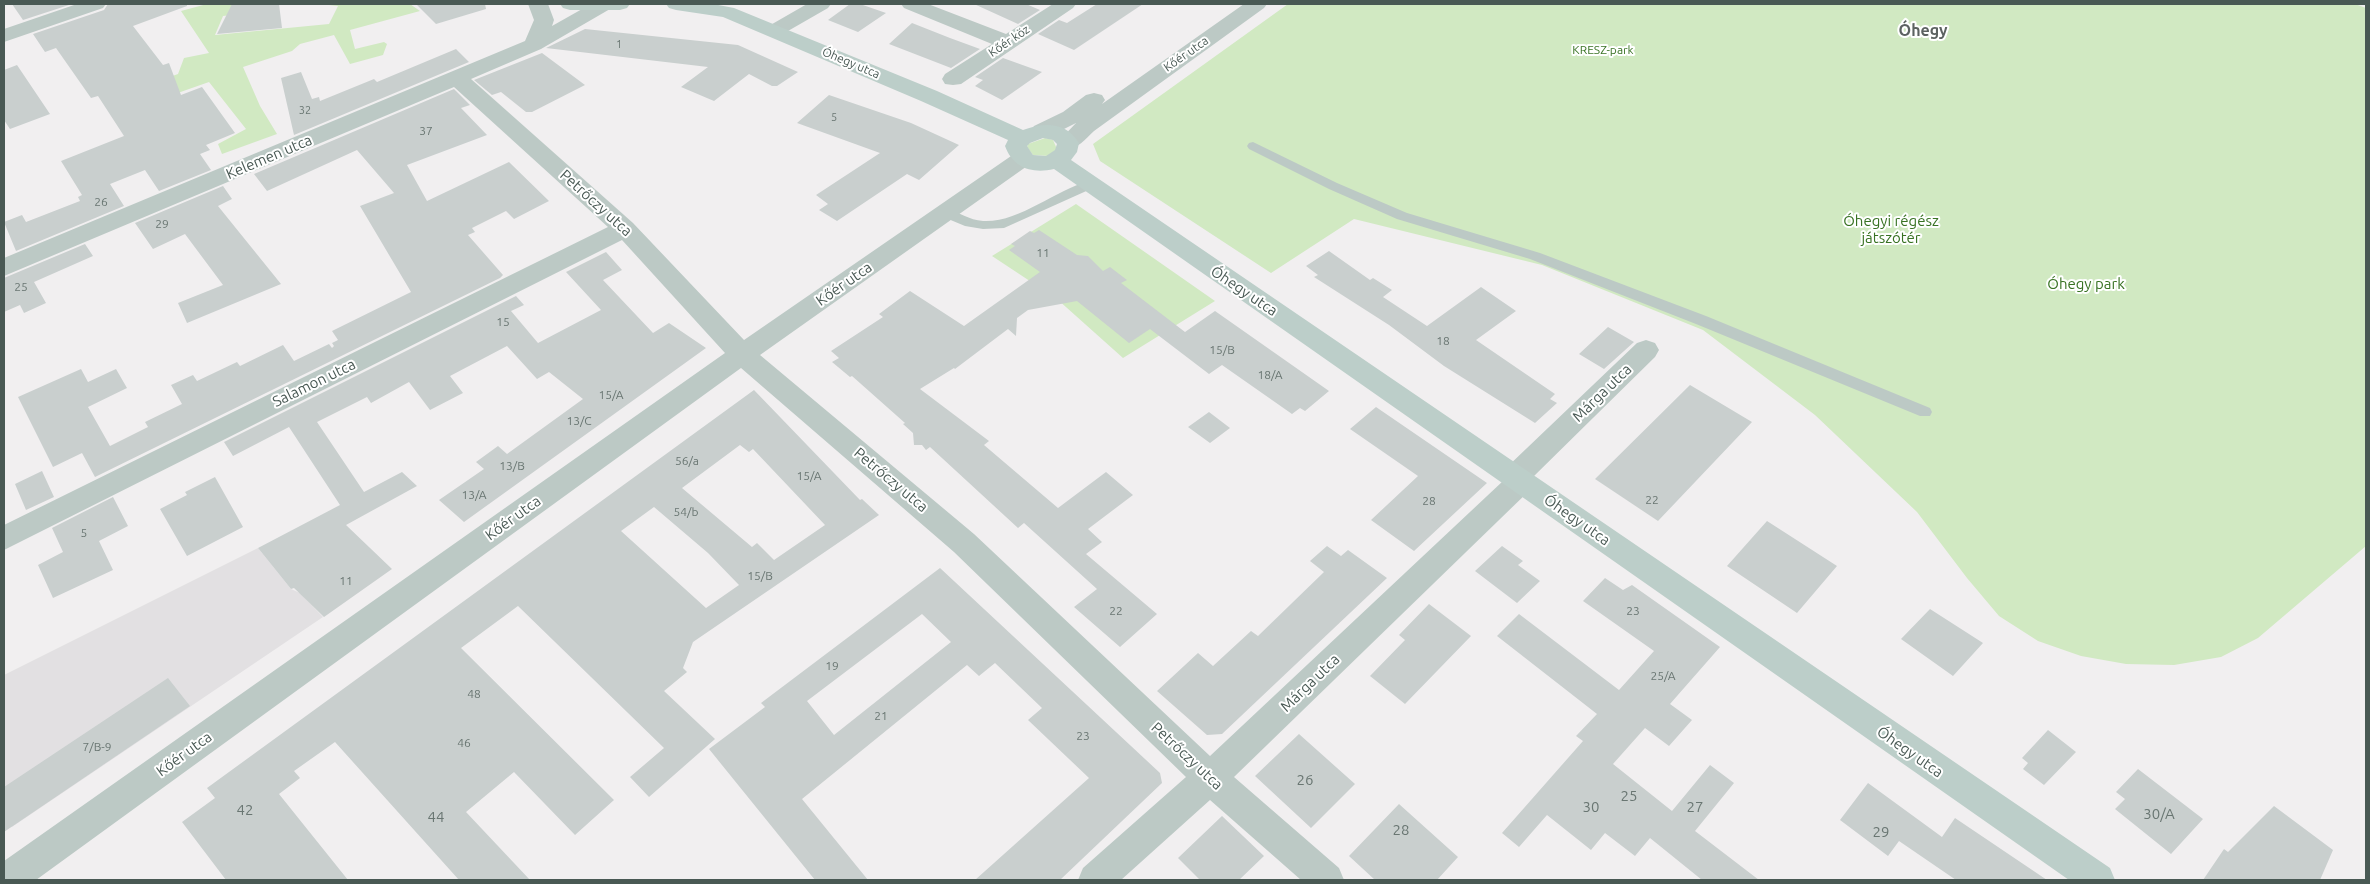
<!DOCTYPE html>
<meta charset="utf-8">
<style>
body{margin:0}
#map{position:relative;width:2370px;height:884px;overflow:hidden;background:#f1eff0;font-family:Ubuntu,sans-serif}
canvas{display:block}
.frame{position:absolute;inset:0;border:5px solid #495954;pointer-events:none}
</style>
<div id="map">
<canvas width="2370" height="884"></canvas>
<div class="frame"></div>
</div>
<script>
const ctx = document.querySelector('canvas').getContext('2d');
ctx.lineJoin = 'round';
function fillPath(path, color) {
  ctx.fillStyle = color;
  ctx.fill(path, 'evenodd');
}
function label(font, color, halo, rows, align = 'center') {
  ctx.font = font + ' Ubuntu,sans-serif';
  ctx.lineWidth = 4;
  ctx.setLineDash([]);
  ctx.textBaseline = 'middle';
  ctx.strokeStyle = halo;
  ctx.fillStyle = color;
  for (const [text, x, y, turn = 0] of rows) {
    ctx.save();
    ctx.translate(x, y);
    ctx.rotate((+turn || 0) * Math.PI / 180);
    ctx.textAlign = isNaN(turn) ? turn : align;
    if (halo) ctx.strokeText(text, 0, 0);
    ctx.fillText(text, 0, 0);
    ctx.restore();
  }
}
fillPath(new Path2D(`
 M258,548l33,41 9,4 23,24 -311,210 -8,-12v-140z`), '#e2e0e2');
fillPath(new Path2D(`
 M207,4h28l-3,11 -9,1 -8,19 114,-11 9,-18 -9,-1 1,-1h80l10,7 -70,19 5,19 29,-7 3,2 -4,11 -33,9 -16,-29 -34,9 -8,7 -49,16 17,39 17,28 -55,20 -4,-10 28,-15 -37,-47 -37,13 -31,-8 37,-13 6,-16 25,-5 -28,-42z
 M1288,4h1067l11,4v538l-108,92 -37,19 -47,8 -48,-1 -45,-8 -43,-15 -39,-25 -32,-38 -50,-66 -102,-97 -112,-85 -161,-65 -188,-46 -83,54 -171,-112 -7,-17z
 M1045,138l8,2 4,9 -9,7 -15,-1 -6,-8 1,-3z
 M1076,204l139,97 -92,57 -66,-59 -65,-43z`), '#d1e9c2');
fillPath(new Path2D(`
 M12,4h60l-49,16z
 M108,4h79v2l-54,20 30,39 6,-2 12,32 21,-8 33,46 -29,12 4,5 -10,4 11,16 -52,21 -14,-21 -35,14 14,22 -108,45 -12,-29 18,-7 4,7 54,-21 -2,-4 4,-2 -21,-34 63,-25 -26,-40 -7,2 -35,-50 -11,4 -12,-18 71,-24z
 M232,4h47l3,24 -65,6z
 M416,4h69l1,5 -50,15z
 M850,4h10l26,9 -28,19 -30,-12z
 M974,4h52l14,6 -22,14z
 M1097,4h46l-69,46 -36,-16 21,-14 8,3z
 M912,23l38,15 30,11 -29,19 -62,-24z
 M585,29l153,16 60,27 -21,14h-5l-23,-12 -35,27 -33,-14 27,-20 -162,-19z
 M456,49l13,13 -175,73 -13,-57 20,-6 11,27 7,-2 1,4 54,-22 3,3z
 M542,53l43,32 -53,27h-6l-25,-20 -9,3 -18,-15z
 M1003,58l39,14 -40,28 -27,-14 8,-6 -8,-3z
 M17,65l33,49 -40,15 -6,-9v-50z
 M454,89l16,16 -9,3 26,27 -80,30 20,36 82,-39 40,39 -35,18 -8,-8 -34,17 3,4 -7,3 35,40 -3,3 -405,199 -13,-24 -29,14 -35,-70 63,-28 7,13 28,-13 11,19 -39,19 22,39 38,-19 -3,-5 37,-18 -11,-19 22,-10 4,6 40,-19 3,4 43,-21 11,16 35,-17 3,4 2,-2 -2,-3 6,-3 -6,-9 79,-39 -51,-86 34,-13 -37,-43 -90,41 -13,-17z
 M829,95l82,28 48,22 -40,35 -12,-6 -70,47 -18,-11 9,-6 -12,-9 64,-42 -83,-30z
 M223,186l9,13 -14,7 63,78 -94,39 -9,-20 45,-18 -38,-51 -32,15 -18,-26z
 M1039,230l38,25 11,1 15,15 7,-4 17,13 -6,3 64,49 30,-21 114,80 -24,20 -5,-3 -8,6 -70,-49 -13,9 -59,-45 -21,14 -52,-42 -49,9 -11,8 -1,18 -8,-7 -53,40 -1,-1 -34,21 69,52 -5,4 74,63 48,-36 27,23 -45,34 14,13 -16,12 71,60 -37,33 -46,-40 23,-18 -73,-66 -6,5 -88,-81 -4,3 -4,-5h-8l-1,-12 -10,-9 2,-1 -53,-47 -2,1 -18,-15 7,-4 -8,-7 52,-34 -4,-3 31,-23 54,35 76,-54 -31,-22 6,-4 -4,-2 19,-13 4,2z
 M85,244l8,12 -59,26 12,21 -22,10 -4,-8 -16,7v-34z
 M1329,251l41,29 3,-2 19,12 -9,7 44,29 54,-39 35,24 -40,29 79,54 -5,5 7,4 -22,20 -91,-57 -55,-41 -75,-48 4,-2 -12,-9z
 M606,252l16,18 -19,10 50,53 16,-10 37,25 -242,174 -25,-22 45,-31 -8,-7 22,-16 9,8 76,-55 -34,-27 -12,7 -30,-33 -57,30 13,17 -33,17 -21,-28 -38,21 -4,-6 -50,25 47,70 38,-20 15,14 -71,39 46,44 -68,48 -30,-29 -3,1 -33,-41 82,-43 -51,-78 -56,29 -9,-14 292,-146 8,9 -13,6 27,32 63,-33 -35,-38z
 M1608,327l26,15 -30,27 -25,-15z
 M1690,385l62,37 -94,99 -63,-42z
 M754,390l106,110 2,-1 17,16 -186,127 -10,26 4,4 -23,19 51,48 -66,58 -19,-20 34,-29 -146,-142 -57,42 153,152 -39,35 -61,-63 -48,40 64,68h-71l-124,-138 -41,29 6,7 -21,16 69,86h-122l-44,-58 33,-24 -8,-10zM740,445l9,7 4,-3 72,76 -51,35 -17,-17 -5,4 -70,-59zM654,507l54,46 31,32 -33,23 -85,-77z
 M1376,407l111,76 -73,68 -43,-31 47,-44 -68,-47z
 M1209,412l21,16 -20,15 -22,-16z
 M42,471l12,26 -28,13 -11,-26z
 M215,477l28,50 -56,29 -27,-47 27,-14 -2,-3z
 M113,497l15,29 -29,15 14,29 -60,28 -15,-33 25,-13 -11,-24z
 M1767,521l70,45 -40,47 -70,-47z
 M1327,546l14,10 7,-6 39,28 -165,156 -15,1 -50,-44 41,-38 15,13 38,-35 7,5 66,-64 -14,-11z
 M1502,546l21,15 -5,4 22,16 -23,22 -42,-32z
 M940,568l220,205 2,10 -102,97h-85l114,-102 -61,-58 14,-12 -47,-45 -16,13 -12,-11 -165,134 66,81h-53l-106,-131 56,-42 -4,-4zM922,614l29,28 -117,93 -27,-34z
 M1605,578l18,12 9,-5 88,62 -50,57 22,16 -23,26 -24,-18 -32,36 59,47 38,-46 24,18 -39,48 64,49h-57l-52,-42 -15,18 -30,-23 -14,17 -44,-35 -28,32 -17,-14 81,-92 -7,-5 21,-22 -100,-78 22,-22 100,76 35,-39 -71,-50z
 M1429,604l42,32 -66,68 -35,-28 35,-36 -6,-5z
 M1930,609l53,34 -30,33 -52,-37z
 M168,678l22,28 -186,126v-45z
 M2048,730l28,22 -32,33 -21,-16 5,-6 -6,-5z
 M1299,734l56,50 -44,44 -56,-52z
 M2138,769l65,50 -32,35 -56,-45 10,-10 -9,-7z
 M1868,783l74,54 13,-19 92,62h-91l-57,-39 -11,15 -48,-36z
 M1399,804l59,53 -21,23h-62l-26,-24z
 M2274,806l59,44 -13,30h-117l21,-31 4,3z
 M1222,816l42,40 -25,24h-39l-22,-22z`), '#c9cfce');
fillPath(new Path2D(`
 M1253,142l84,41 70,30 133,40 166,63 224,92 2,4 -2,4h-10l-224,-92 -166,-65 -133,-40 -68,-30 -80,-40 -2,-3 2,-3z
 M1089,181l4,1 2,3 -2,3 -89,40 -21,1 -18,-3 -24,-10 -1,-3 6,-4c13,3 23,11 37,12 36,2 72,-31 106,-40z`), '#bcc9c5');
fillPath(new Path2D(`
 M77,4h29l-3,4 -99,34v-13z
 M528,4h20l6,16 -2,6 39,-22 22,1 -3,4 -69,40 -70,30 162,144 111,117 270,-186 8,-2 8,2 3,5 -3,5 -270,191 214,179 236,222 293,-275 -2,-4 4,-8 132,-126 9,-3 9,3 4,7 -4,7 -122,120 2,4 -4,8 -297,288 105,91 5,12h-43l-91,-80 -89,80h-43l5,-12 103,-91 -232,-225 -213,-184 -705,512h-32v-19l721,-508 -103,-113 -618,310v-25l604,-298 -154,-140 -450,189v-18l521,-217 9,-21z
 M807,4h24l-3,4 -47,27 -7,2 -7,-2 -3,-4 3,-4z
 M901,4h27l78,30 47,-30h23l-3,4 -112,76 -8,1 -8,-1 -3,-5 3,-5 47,-30 -88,-36z
 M1244,4h23l-3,4 -170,123c-11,10 -18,21 -34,17l-3,-5 19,-20 -26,13 -8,2 -8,-2 -3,-5 3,-5 29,-14 23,-17 8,-2 8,2 3,5 -3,4z`), '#bcc9c5');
fillPath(new Path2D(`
 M560,4h70l-3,4 -7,2h-50l-7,-2z
 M666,4h47l21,4 203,83 86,39c22,-8 43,-8 56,13l-2,9 -6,8 1039,708 5,12h-46l-1015,-711c-22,5 -41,-1 -49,-23l3,-6 -87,-39 -198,-84 -47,-7 -7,-2zM1043,138l10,2 4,4 -2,6 -9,6 -13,-1 -6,-9 3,-3z`), '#bccec9');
label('11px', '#697672', null, [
 ["1",619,44],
 ["32",305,110],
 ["5",834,117]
]);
label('12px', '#495954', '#fff', [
 ["Kőér köz",1009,41,-34],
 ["Kőér utca",1186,54,-35],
 ["Óhegy utca",851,63,23]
]);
label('12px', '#387223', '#fff', [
 ["KRESZ-park",1603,50]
]);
label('12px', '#697672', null, [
 ["37",426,131],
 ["26",101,202],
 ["29",162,224],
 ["11",1043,253],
 ["25",21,287],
 ["15",503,322],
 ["18",1443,341],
 ["15/B",1222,350],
 ["18/A",1270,375],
 ["15/A",611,395],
 ["13/C",579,421],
 ["56/a",687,461],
 ["13/B",512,466],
 ["15/A",809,476],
 ["13/A",474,495],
 ["22",1652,500],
 ["28",1429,501],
 ["54/b",686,512],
 ["5",84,533],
 ["15/B",760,576],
 ["11",346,581],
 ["22",1116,611],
 ["23",1633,611],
 ["19",832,666],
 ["25/A",1663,676],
 ["48",474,694],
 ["21",881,716],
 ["23",1083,736],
 ["46",464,743],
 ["7/B-9",97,747]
]);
label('15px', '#495954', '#fff', [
 ["Kelemen utca",269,157,-23],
 ["Petrőczy utca",596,203,42],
 ["Kőér utca",844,284,-35],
 ["Óhegy utca",1244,291,34],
 ["Salamon utca",314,383,-26],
 ["Márga utca",1602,393,-44],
 ["Petrőczy utca",891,480,40],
 ["Kőér utca",513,518,-36],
 ["Óhegy utca",1577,520,35],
 ["Márga utca",1310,683,-44],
 ["Óhegy utca",1910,752,35],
 ["Kőér utca",184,754,-36],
 ["Petrőczy utca",1187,756,43]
]);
label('15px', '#387223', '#fff', [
 ["Óhegyi régész",1891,221],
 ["játszótér",1891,238],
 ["Óhegy park",2086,284]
]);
label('15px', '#697672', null, [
 ["26",1305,780],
 ["25",1629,796],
 ["30",1591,807],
 ["27",1695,807],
 ["42",245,810],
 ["30/A",2159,814],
 ["44",436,817],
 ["28",1401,830],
 ["29",1881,832]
]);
label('bold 16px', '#5c6261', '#fff', [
 ["Óhegy",1923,31]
]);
</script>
